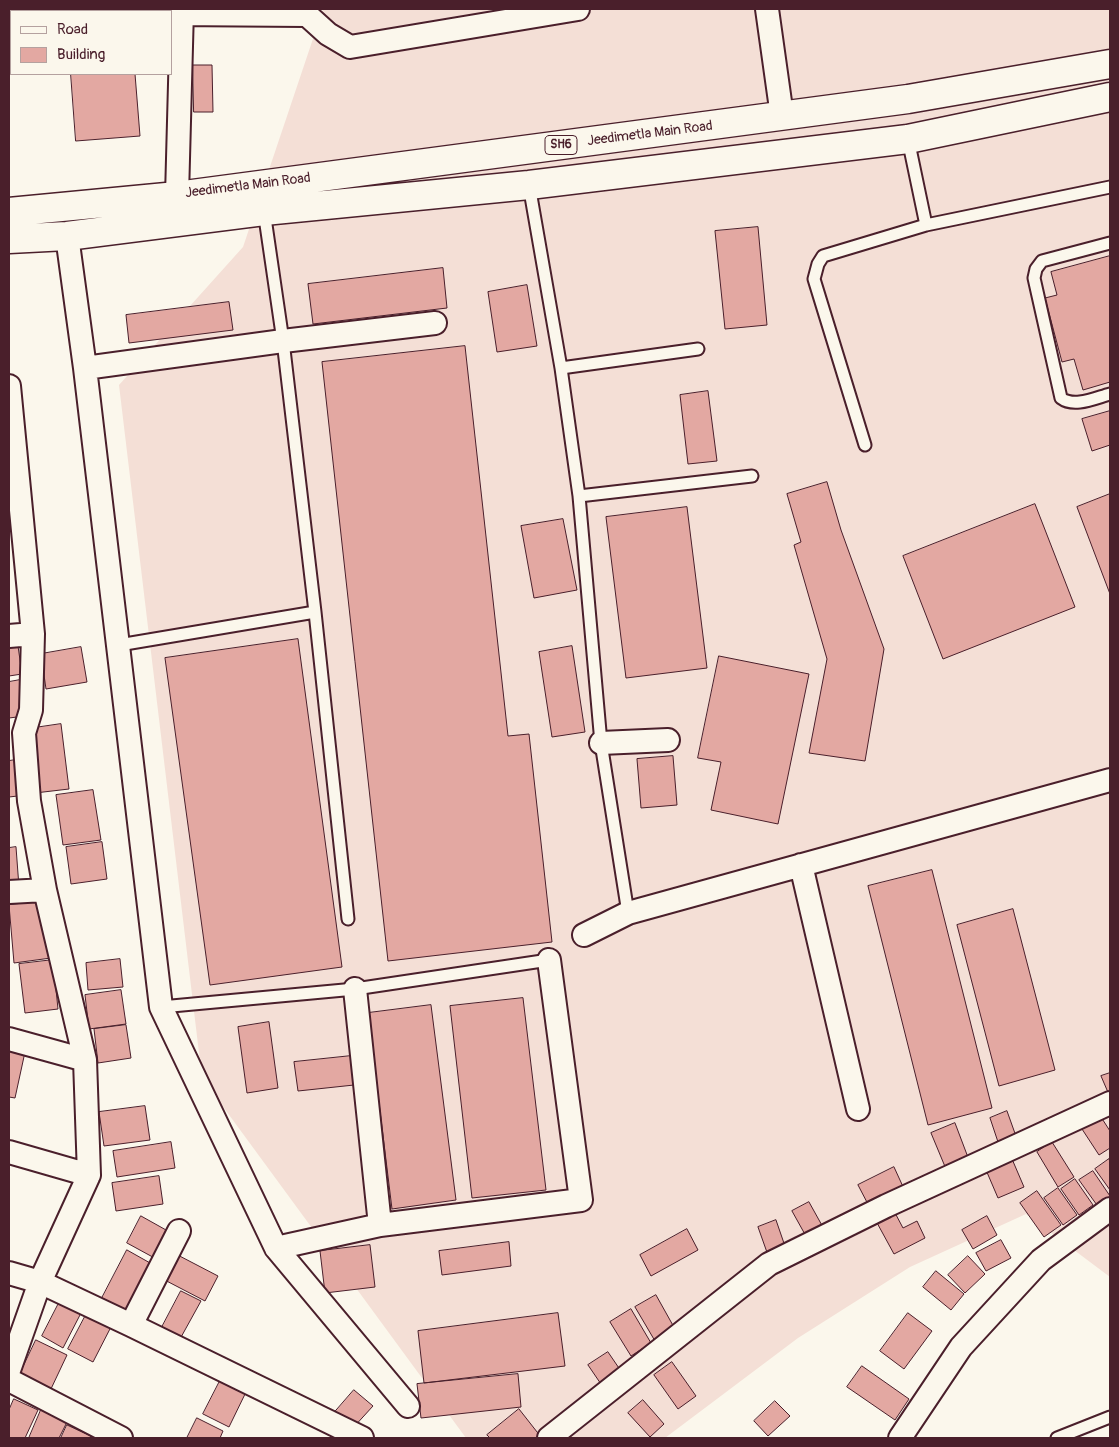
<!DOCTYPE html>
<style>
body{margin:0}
#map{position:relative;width:1119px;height:1447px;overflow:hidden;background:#fbf7ec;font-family:Pangolin,sans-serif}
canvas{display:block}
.frame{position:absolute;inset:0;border:10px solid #4a1f2b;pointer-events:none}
.legend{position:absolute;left:10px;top:10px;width:162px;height:65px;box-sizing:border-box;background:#fbf7ec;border:1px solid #b4a19f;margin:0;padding:6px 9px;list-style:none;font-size:15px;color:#4a1f2b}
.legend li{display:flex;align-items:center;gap:10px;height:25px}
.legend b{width:25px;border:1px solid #b4a19f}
</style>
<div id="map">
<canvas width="1119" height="1447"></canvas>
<div class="frame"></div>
<ul class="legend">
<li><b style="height:6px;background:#fbf7ec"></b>Road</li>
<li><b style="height:14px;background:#e3a8a2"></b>Building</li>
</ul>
</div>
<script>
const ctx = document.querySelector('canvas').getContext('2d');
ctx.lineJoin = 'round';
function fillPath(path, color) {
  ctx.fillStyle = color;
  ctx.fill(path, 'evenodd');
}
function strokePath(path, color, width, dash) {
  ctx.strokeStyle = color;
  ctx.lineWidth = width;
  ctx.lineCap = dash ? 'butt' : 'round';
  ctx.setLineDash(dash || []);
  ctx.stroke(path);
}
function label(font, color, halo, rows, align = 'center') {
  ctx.font = font + ' Pangolin,sans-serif';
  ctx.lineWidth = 4;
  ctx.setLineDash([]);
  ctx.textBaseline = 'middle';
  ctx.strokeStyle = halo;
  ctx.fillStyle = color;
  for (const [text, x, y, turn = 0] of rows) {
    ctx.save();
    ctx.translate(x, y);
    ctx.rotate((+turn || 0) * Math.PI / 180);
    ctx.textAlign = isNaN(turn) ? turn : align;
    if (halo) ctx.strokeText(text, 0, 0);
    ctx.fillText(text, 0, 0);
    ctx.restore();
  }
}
fillPath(new Path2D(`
 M323,9h787v1268l-84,-63 -116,53 -112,71 -133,100h-199l-264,-360 -83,-693 124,-138z`), '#f4dfd6');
const building = new Path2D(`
 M193,65h19l1,47h-19z
 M71,74h64l5,62 -64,5z
 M758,227l9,98 -42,4 -10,-98z
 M1110,256v126l-27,8 -9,-31 -12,3 -17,-64 12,-3 -6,-23z
 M443,268l4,40 -134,16 -5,-40z
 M527,285l10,61 -40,6 -9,-60z
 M229,302l4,28 -104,13 -3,-28z
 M465,346l43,390 21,-2 23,208 -164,19 -66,-599z
 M708,391l9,70 -29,3 -8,-69z
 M1110,411v34l-18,6 -10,-32z
 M827,482l14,48 43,119 -19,112 -56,-8 18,-94 -33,-114 7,-3 -14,-48z
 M1110,494v100l-33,-87z
 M1035,504l40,103 -132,52 -40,-103z
 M687,507l20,161 -81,10 -20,-161z
 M563,519l14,71 -43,8 -13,-72z
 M17,639l5,35 -13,2v-36z
 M298,639l44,328 -132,18 -45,-327z
 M572,646l13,86 -33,5 -13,-85z
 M81,647l6,35 -41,7 -5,-35z
 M719,656l90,18 -31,150 -67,-14 10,-48 -23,-4z
 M20,680l5,36 -16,2v-36z
 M61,724l8,65 -34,4 -8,-64z
 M673,756l4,49 -36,3 -4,-49z
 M22,759l4,36 -17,2v-36z
 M93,790l8,50 -38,5 -7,-50z
 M102,842l5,37 -36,5 -5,-37z
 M16,847l3,40 -10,1v-40z
 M932,870l60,238 -64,17 -60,-239z
 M45,901l6,57 -37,5 -5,-58z
 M1013,909l42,161 -56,16 -42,-161z
 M120,959l3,28 -35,3 -2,-27z
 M53,960l5,49 -33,4 -6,-49z
 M121,990l5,34 -37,5 -4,-34z
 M523,998l23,192 -74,8 -22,-192z
 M431,1005l25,195 -64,9 -24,-196z
 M269,1022l9,66 -31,5 -9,-66z
 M126,1025l5,33 -33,5 -4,-34z
 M9,1049l16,3 -10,46 -6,-1z
 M351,1056l3,29 -56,6 -4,-29z
 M1110,1073v24l-9,-21z
 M145,1106l5,34 -46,6 -5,-34z
 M1007,1111l10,28 -18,6 -9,-27z
 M1099,1114l11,17v17l-11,7 -19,-29z
 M955,1123l14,37 -23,9 -15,-36z
 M171,1142l4,26 -58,9 -4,-26z
 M1052,1142l22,35 -16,10 -21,-35z
 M1012,1159l12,28 -26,11 -12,-28z
 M1109,1159l1,3v28l-15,-21z
 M894,1167l11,24 -35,17 -12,-23z
 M1093,1171l17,25v4l-11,8 -20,-28z
 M159,1176l4,28 -47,7 -4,-28z
 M1075,1179l18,26 -14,10 -18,-26z
 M1058,1188l19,27 -14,10 -19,-27z
 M1037,1191l24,34 -17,12 -24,-34z
 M809,1202l15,27 -17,9 -15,-27z
 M894,1211l9,17 14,-7 8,17 -31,16 -18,-33z
 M141,1216l34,19 -15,26 -33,-18z
 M987,1216l10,19 -24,14 -11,-19z
 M776,1220l11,32 -18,6 -11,-31z
 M687,1229l11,21 -47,26 -11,-21z
 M1001,1240l10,18 -25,13 -10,-18z
 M509,1242l2,24 -69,9 -3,-24z
 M370,1245l5,42 -50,6 -5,-42z
 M127,1250l32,18 -24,47 -33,-17z
 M170,1251l48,25 -13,25 -48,-25z
 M968,1256l17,18 -20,19 -17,-18z
 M936,1271l28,23 -13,16 -28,-23z
 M181,1291l20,10 -21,38 -19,-10z
 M656,1295l19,34 -20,12 -20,-34z
 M60,1301l21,12 -18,35 -21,-12z
 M631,1309l20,34 -20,13 -21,-34z
 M88,1311l25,12 -20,39 -25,-13z
 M558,1313l7,53 -141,17 -6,-52z
 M908,1313l24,18 -28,38 -24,-18z
 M36,1340l31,15 -17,36 -31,-15z
 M608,1352l15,22 -20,13 -15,-22z
 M672,1362l24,34 -18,13 -24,-34z
 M862,1366l47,33 -14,21 -48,-33z
 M518,1374l3,33 -100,11 -4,-34z
 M222,1377l25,13 -18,37 -26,-13z
 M354,1390l19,16 -21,23 -18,-16z
 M14,1399l24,11 -13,28h-16v-28z
 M643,1400l21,24 -14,13 -22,-24z
 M775,1401l15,15 -22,20 -14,-15z
 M519,1409l22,28 -2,1h-49l-3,-3z
 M41,1410l26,12 -8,16h-30z
 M197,1418l26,13 -3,7h-33z
 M67,1425l24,11 -1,2h-29z`);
fillPath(building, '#e3a8a2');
strokePath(building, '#4a1f2b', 1);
const lane = new Path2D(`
 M908,139l18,86 184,-38
 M529,185l32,183 18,128 22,247 27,170
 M264,211l19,130 32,271 33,307
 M1110,243l-68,18 -6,8 -2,9 27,120c13,10 34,0 49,-4
 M561,368l137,-19
 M865,445l-51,-166 4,-15 5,-8 103,-31
 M579,496l173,-20
 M119,645l196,-33
 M161,1007l194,-18 194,-29
 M1057,1438l53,-21`);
const street = new Path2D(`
 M125,9l24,2
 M767,9l15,107
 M171,14l136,1 21,19 22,13 228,-38
 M177,196l5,-187
 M67,236l18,132 76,639 115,241 132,158
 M85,368l198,-27 152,-18
 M9,386l24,248 -2,76 -7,23 5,68 16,89 40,170 4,115 -49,107 -31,88
 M9,636l24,-2
 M601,743l67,-3
 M801,865l57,244
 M9,892l36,-2
 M584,935l44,-22 482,-133
 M355,989l25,236
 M9,1039l76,21
 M9,1152l80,23
 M276,1248l104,-23 201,-25 -32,-240
 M9,1273l31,9 91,43 231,113
 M131,1325l48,-94
 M9,1380l112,58
 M549,1438l220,-174 117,-58 224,-103
 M900,1438l61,-91 80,-87 69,-51`);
const primary = new Path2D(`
 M9,212l168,-16 731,-97 202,-35
 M9,239l58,-3 197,-25 265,-26 379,-46 202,-42`);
strokePath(lane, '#4a1f2b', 15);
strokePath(street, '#4a1f2b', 26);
strokePath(primary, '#4a1f2b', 31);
strokePath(lane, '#fbf7ec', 11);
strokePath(street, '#fbf7ec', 22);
strokePath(primary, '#fbf7ec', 28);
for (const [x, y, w] of [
 [561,145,32]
]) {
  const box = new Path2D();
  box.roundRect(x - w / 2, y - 9.5, w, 19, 4);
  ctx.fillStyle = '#fbf7ec';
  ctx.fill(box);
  strokePath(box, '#4a1f2b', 1);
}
label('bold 12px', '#4a1f2b', null, [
 ["SH6",561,145]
]);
label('14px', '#4a1f2b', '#fbf7ec', [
 ["Jeedimetla Main Road",650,134,-7],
 ["Jeedimetla Main Road",248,186,-7]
]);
</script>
